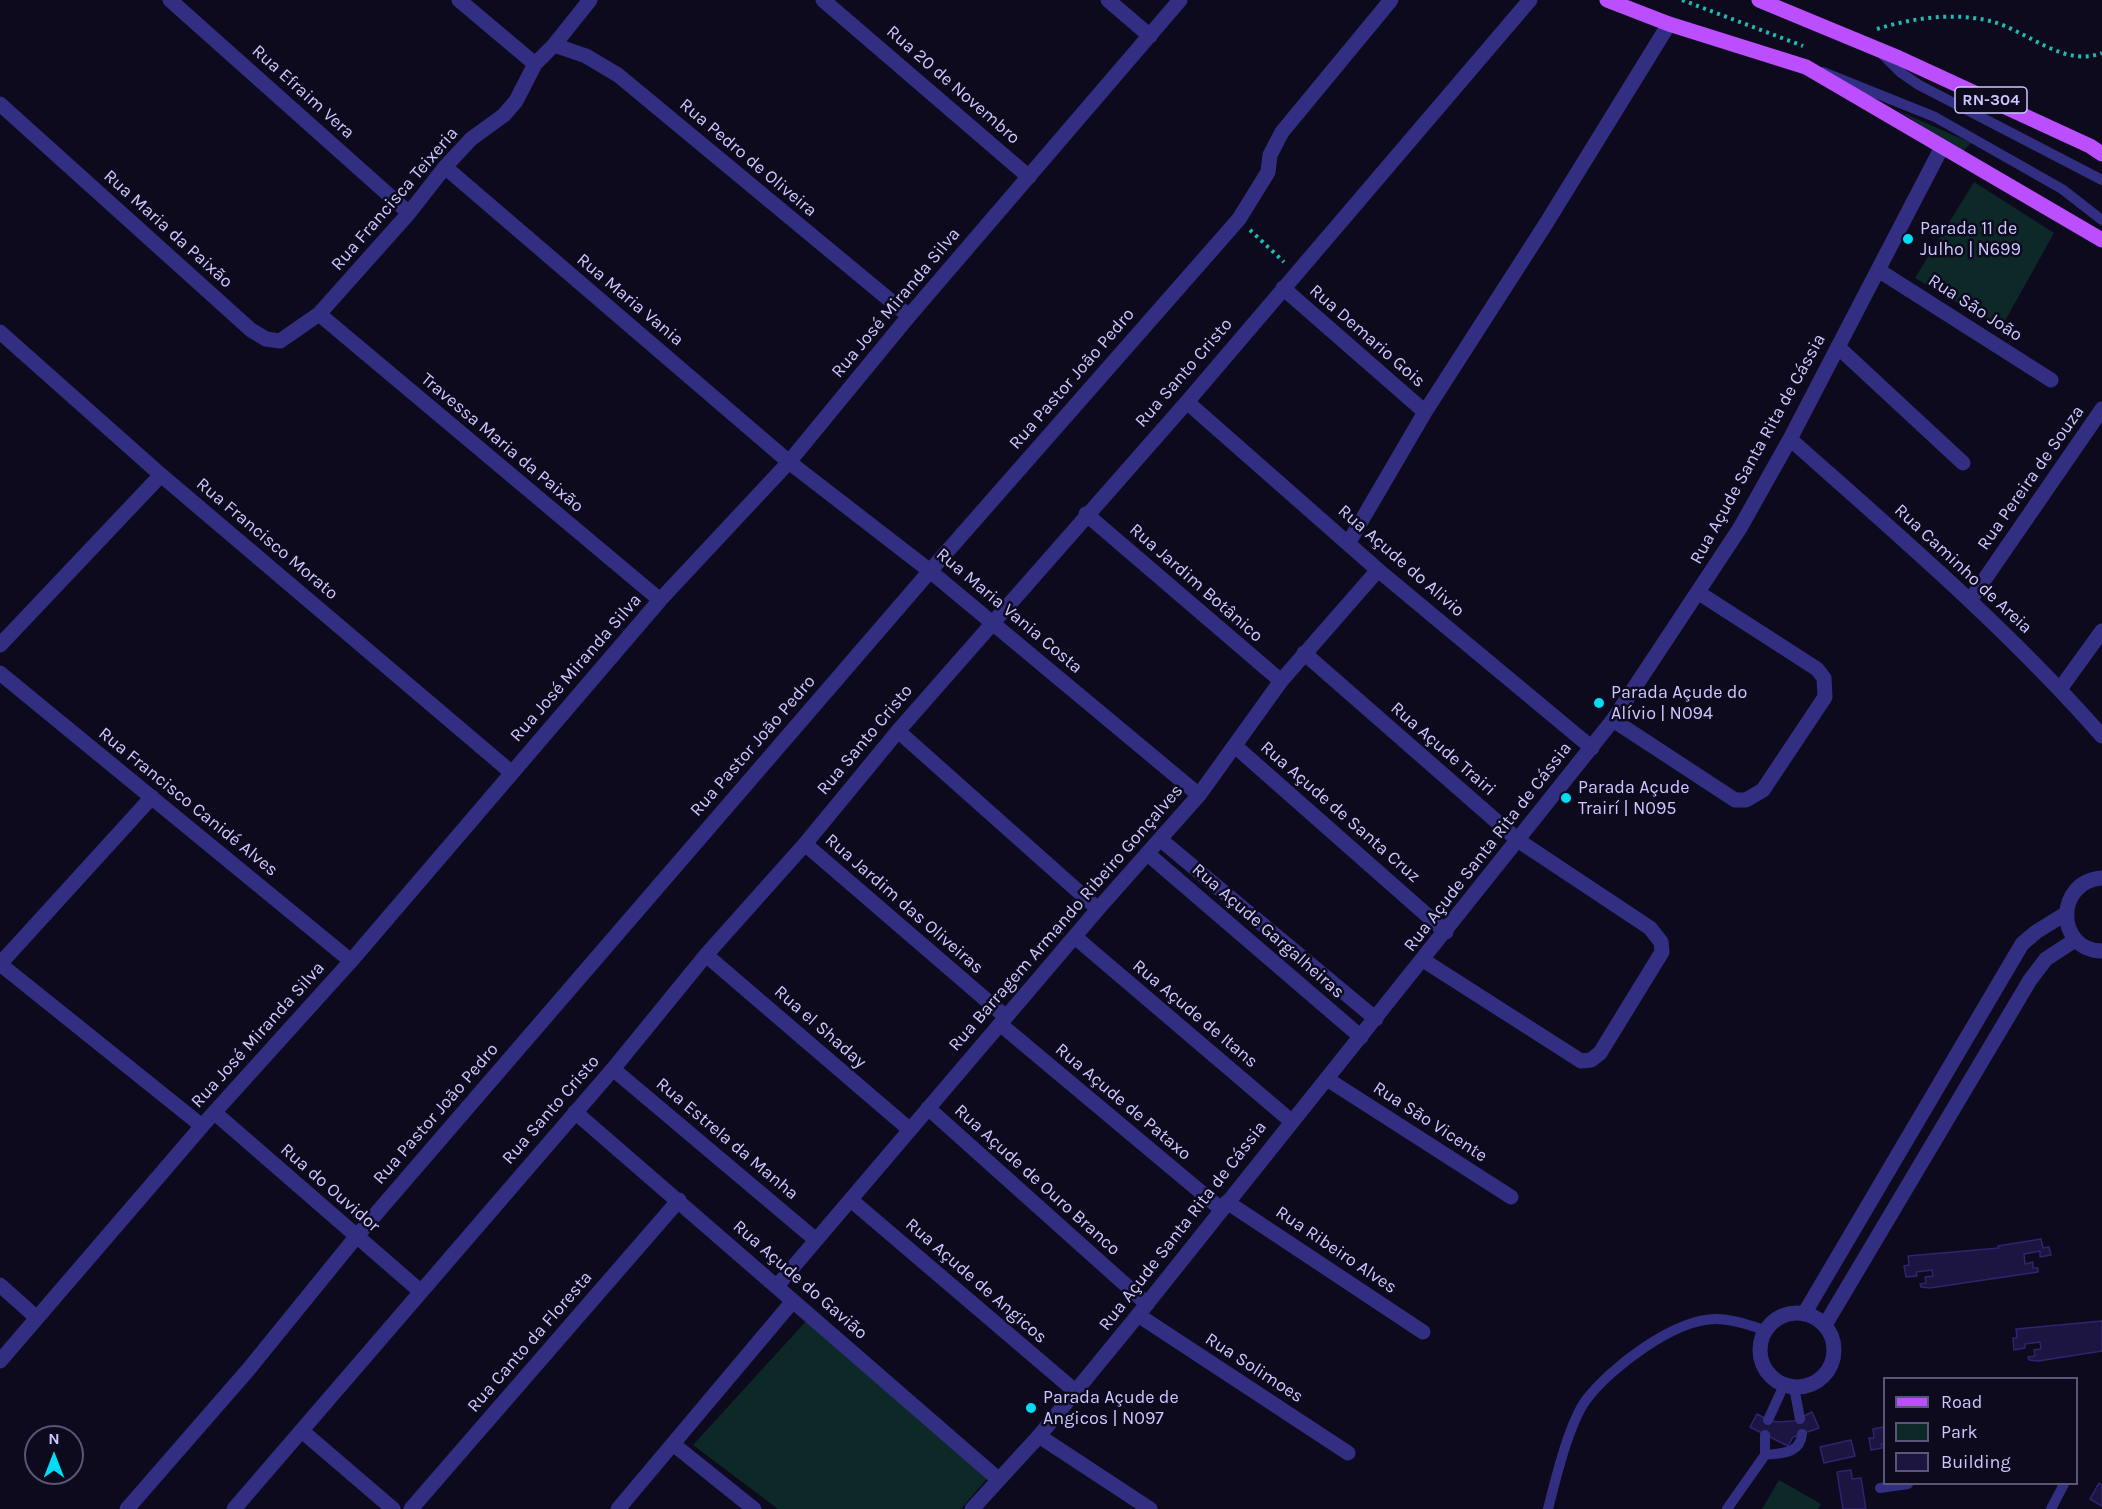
<!DOCTYPE html>
<meta charset="utf-8">
<style>
body{margin:0}
#map{position:relative;width:2102px;height:1509px;overflow:hidden;background:#0d0a1e;font-family:Karla,sans-serif}
canvas{display:block}
.legend{position:absolute;left:1883px;top:1377px;width:195px;height:108px;box-sizing:border-box;background:#0d0a1e;border:2px solid #5a5678;margin:0;padding:8px 10px;list-style:none;font-size:18px;color:#cdc7ff}
.legend li{display:flex;align-items:center;gap:12px;height:30px}
.legend b{width:30px;border:2px solid #5a5678}
.north{position:absolute;left:24px;top:1425px;width:60px;height:60px;box-sizing:border-box;background:#0d0a1e;border:2px solid #5a5678;border-radius:50%;rotate:0deg;font-size:16px;font-weight:700;line-height:24px;text-align:center;color:#cdc7ff}
.north::after{content:'';display:block;margin:auto;width:21px;height:27px;background:#00dcf2;clip-path:polygon(50% 0,100% 100%,50% 72%,0 100%)}
</style>
<div id="map">
<canvas width="2102" height="1509"></canvas>
<ul class="legend">
<li><b style="height:8px;background:#bb4eff"></b>Road</li>
<li><b style="height:16px;background:#0c2927"></b>Park</li>
<li><b style="height:16px;background:#1c1441"></b>Building</li>
</ul>
<div class="north">N</div>
</div>
<script>
const ctx = document.querySelector('canvas').getContext('2d');
ctx.lineJoin = 'round';
function fillPath(path, color) {
  ctx.fillStyle = color;
  ctx.fill(path, 'evenodd');
}
function strokePath(path, color, width, dash) {
  ctx.strokeStyle = color;
  ctx.lineWidth = width;
  ctx.lineCap = dash ? 'butt' : 'round';
  ctx.setLineDash(dash || []);
  ctx.stroke(path);
}
function label(font, color, halo, rows, align = 'center') {
  ctx.font = font + ' Karla,sans-serif';
  ctx.lineWidth = 5;
  ctx.setLineDash([]);
  ctx.textBaseline = 'middle';
  ctx.strokeStyle = halo;
  ctx.fillStyle = color;
  for (const [text, x, y, turn = 0] of rows) {
    ctx.save();
    ctx.translate(x, y);
    ctx.rotate((+turn || 0) * Math.PI / 180);
    ctx.textAlign = isNaN(turn) ? turn : align;
    if (halo) ctx.strokeText(text, 0, 0);
    ctx.fillText(text, 0, 0);
    ctx.restore();
  }
}
fillPath(new Path2D(`
 M1899,111l72,32 -9,9z
 M1974,182l80,51 -53,95 -86,-50z
 M808,1319l182,156 -29,34h-183l-85,-64z
 M1779,1480l42,24 -3,5h-56z`), '#0c2927');
const building = new Path2D(`
 M2041,1239l2,9 6,-1 2,8 -11,2v-6l-16,3 1,10 8,-2v6h5v4l-108,16 -9,-1 -1,-3 6,-1 -1,-6 8,-1 -1,-6 -16,2 1,4 -11,1 -2,-11 5,-1 -1,-9 91,-8 -1,-2z
 M2102,1321v30l-64,10 -9,-1 -1,-3 7,-1 -1,-6 7,-1 -1,-7 -15,2v4l-11,2 -1,-12h4l-1,-9z
 M1812,1412l7,16 -26,9 -5,9 -38,-19 7,-13 11,6 10,2 16,-1z
 M1884,1427v17h-3l1,4 -11,2 -2,-12h5l-1,-9z
 M1851,1440l4,16 -31,7 -4,-16z
 M1851,1470l1,9 9,-1 5,31h-23l-6,-37z
 M2099,1483l3,2v21l-12,-7z`);
fillPath(building, '#1c1441');
strokePath(building, '#312370', 1.5);
strokePath(new Path2D(`
 M1682,0l121,46
 M1877,29c35,-11 77,-17 113,-8 37,9 73,47 112,32
 M1250,230l34,32`), '#20baaf', 4, [3, 4.5]);
strokePath(new Path2D(`
 M1880,52l20,20 19,13 183,95
 M1823,72l112,45 127,72 40,31
 M1794,1387l6,32
 M1768,1420l16,-35
 M1765,1455c17,-2 35,-1 37,-21
 M1880,1488l28,-4
 M1548,1509c7,-28 21,-86 38,-109 24,-32 88,-81 130,-81 17,0 33,6 49,11
 M1727,1509l38,-54v-20
 M2051,1509l13,-25`), '#322f83', 10);
strokePath(new Path2D(`
 M170,0l239,213
 M459,0l76,64
 M823,0l206,177
 M1108,0l42,36
 M554,45l32,11 32,19 291,241
 M0,104l251,226 15,9 14,2 39,-27 90,-101 36,-46 26,-28 33,-24 12,-14 19,-37 19,-19 36,-45
 M445,167l344,295 141,109 269,224
 M1878,270l173,110
 M1283,288l142,124
 M319,314l341,286
 M0,332l161,143 351,298
 M1838,347l125,116
 M1187,402l191,168 214,178
 M1086,514l195,167
 M1349,542l76,-130 122,-190 122,-198
 M1971,599l131,-190
 M0,645l161,-170
 M1304,653l215,188 131,87 11,14 1,10 -62,101 -9,7 -10,1 -158,-101
 M0,673l351,288
 M2060,689l42,-58
 M1613,720l122,80h11l17,-10 62,-93 -1,-19 -7,-9 -118,-76
 M898,731l200,178
 M1235,746l211,186
 M1161,840l215,179
 M805,844l201,173
 M1149,855l212,182
 M2102,878c-47,3 -47,72 0,73
 M1075,937l216,184
 M706,955l203,174
 M0,964l202,162
 M0,964l152,-167
 M1000,1024l221,185
 M613,1069l203,171
 M1327,1079l184,118
 M928,1108l219,196
 M575,1112l218,189
 M215,1113l205,178
 M851,1200l224,191
 M1227,1202l196,130
 M0,1285l37,33
 M777,1286l321,-377 101,-114 82,-114 97,-111
 M1760 1350a37 37 0 1 1 74 0a37 37 0 1 1-74 0Z
 M1804,1314l218,-370 14,-12 29,-18
 M1138,1315l210,138
 M1825,1325l205,-345 16,-21 29,-19
 M0,1361l202,-235 149,-165 309,-361 129,-138 120,-146 271,-316
 M302,1431l91,78
 M1039,1436l111,73
 M127,1509l121,-139 108,-133 574,-666 309,-352 29,-47 2,-17 12,-23 109,-132
 M234,1509l379,-440 93,-114 99,-111 93,-113 289,-329 343,-402
 M411,1509l268,-309`), '#322f83', 15);
strokePath(new Path2D(`
 M1790,439c108,96 217,189 312,297
 M673,1444l81,65
 M618,1509l175,-208 205,178
 M972,1509l67,-73 99,-121 475,-595 127,-192 50,-89 152,-292`), '#322f83', 15);
strokePath(new Path2D(`
 M1607,0l62,24 137,43 296,173
 M1759,0l140,58 191,88 12,8`), '#bb4eff', 15);
for (const [x, y, r, color] of [
 [1908,239,6,"#00dcf2"],
 [1599,703,6,"#00dcf2"],
 [1566,798,6,"#00dcf2"],
 [1031,1408,6,"#00dcf2"]
]) {
  const dot = new Path2D();
  dot.arc(x, y, r, 0, 2 * Math.PI);
  ctx.fillStyle = color;
  ctx.fill(dot);
  strokePath(dot, '#0d0a1e', 2);
}
for (const [x, y, w] of [
 [1991,100,72]
]) {
  const box = new Path2D();
  box.roundRect(x - w / 2, y - 13, w, 26, 4.5);
  ctx.fillStyle = '#0d0a1e';
  ctx.fill(box);
  strokePath(box, '#cdc7ff', 1.5);
}
label('bold 16px', '#cdc7ff', null, [
 ["RN-304",1991,100]
]);
label('18px', '#cdc7ff', '#0d0a1e', [
 ["Rua 20 de Novembro",953,85,41],
 ["Rua Efraim Vera",303,92,42],
 ["Rua Pedro de Oliveira",748,158,40],
 ["Rua Francisca Teixeria",395,199,-49],
 ["Rua Maria da Paixão",168,229,42],
 ["Rua Maria Vania",630,300,40],
 ["Rua José Miranda Silva",896,303,-50],
 ["Rua São João",1975,308,33],
 ["Rua Demario Gois",1367,336,41],
 ["Rua Santo Cristo",1184,373,-49],
 ["Rua Pastor João Pedro",1072,379,-49],
 ["Travessa Maria da Paixão",502,443,40],
 ["Rua Açude Santa Rita de Cássia",1758,449,-61],
 ["Rua Pereira de Souza",2031,478,-55],
 ["Rua Francisco Morato",267,539,40],
 ["Rua Açude do Alivio",1401,561,41],
 ["Rua Caminho de Areia",1963,569,43],
 ["Rua Jardim Botânico",1196,583,41],
 ["Rua Maria Vania Costa",1009,611,40],
 ["Rua José Miranda Silva",576,668,-49],
 ["Rua Santo Cristo",865,740,-50],
 ["Rua Pastor João Pedro",753,746,-49],
 ["Rua Açude Trairi",1443,749,41],
 ["Rua Francisco Canidé Alves",188,802,39],
 ["Rua Açude de Santa Cruz",1340,812,41],
 ["Rua Açude Santa Rita de Cássia",1488,847,-52],
 ["Rua Jardim das Oliveiras",904,904,41],
 ["Rua Barragem Armando Ribeiro Gonçalves",1066,918,-49],
 ["Rua Açude Gargalheiras",1268,931,41],
 ["Rua Açude de Itans",1195,1014,40],
 ["Rua el Shaday",820,1027,41],
 ["Rua José Miranda Silva",258,1035,-48],
 ["Rua Açude de Pataxo",1123,1102,40],
 ["Rua Santo Cristo",551,1110,-49],
 ["Rua Pastor João Pedro",436,1114,-49],
 ["Rua São Vicente",1430,1122,33],
 ["Rua Estrela da Manha",727,1139,40],
 ["Rua Açude de Ouro Branco",1037,1180,42],
 ["Rua do Ouvidor",330,1188,41],
 ["Rua Açude Santa Rita de Cássia",1183,1226,-52],
 ["Rua Ribeiro Alves",1336,1250,34],
 ["Rua Açude do Gavião",800,1280,41],
 ["Rua Açude de Angicos",976,1281,41],
 ["Rua Canto da Floresta",530,1342,-49],
 ["Rua Solimoes",1254,1368,33]
]);
label('18px', '#cdc7ff', '#0d0a1e', [
 ["Parada 11 de",1920,229],
 ["Julho | N699",1920,250],
 ["Parada Açude do",1611,693],
 ["Alívio | N094",1611,714],
 ["Parada Açude",1578,788],
 ["Trairí | N095",1578,809],
 ["Parada Açude de",1043,1398],
 ["Angicos | N097",1043,1419]
], 'left');
</script>
